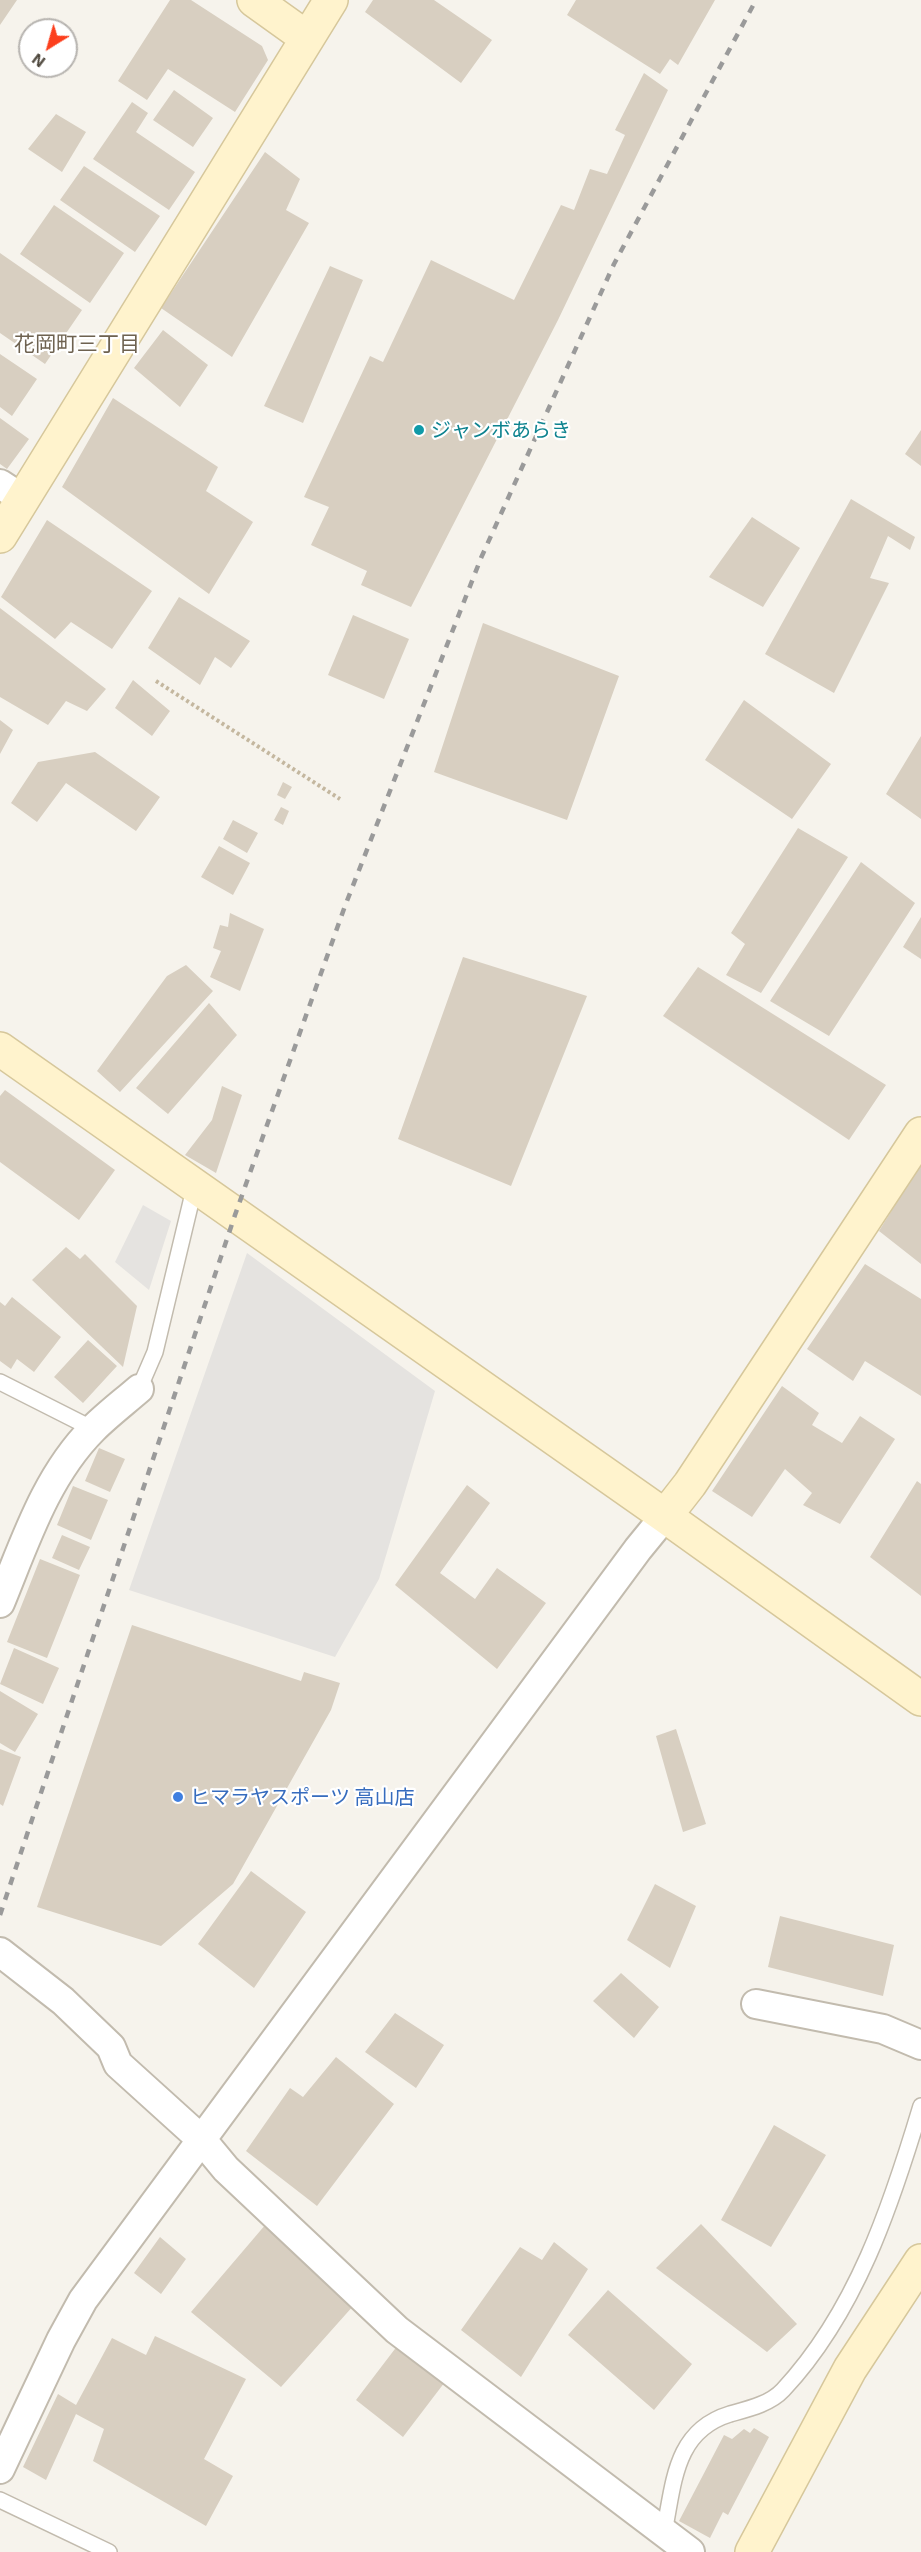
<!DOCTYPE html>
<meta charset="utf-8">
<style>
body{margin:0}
#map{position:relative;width:921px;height:2552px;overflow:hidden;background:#f6f3ec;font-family:"Exo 2",sans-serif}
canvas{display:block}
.north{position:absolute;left:18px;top:18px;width:60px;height:60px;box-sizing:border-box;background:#fff;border:2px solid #b7b4b0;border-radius:50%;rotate:217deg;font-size:16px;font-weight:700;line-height:24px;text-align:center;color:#4b4439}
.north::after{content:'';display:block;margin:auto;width:21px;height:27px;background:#fc3f1d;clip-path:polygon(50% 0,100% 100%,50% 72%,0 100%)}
</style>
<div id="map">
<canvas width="921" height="2552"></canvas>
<div class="north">N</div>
</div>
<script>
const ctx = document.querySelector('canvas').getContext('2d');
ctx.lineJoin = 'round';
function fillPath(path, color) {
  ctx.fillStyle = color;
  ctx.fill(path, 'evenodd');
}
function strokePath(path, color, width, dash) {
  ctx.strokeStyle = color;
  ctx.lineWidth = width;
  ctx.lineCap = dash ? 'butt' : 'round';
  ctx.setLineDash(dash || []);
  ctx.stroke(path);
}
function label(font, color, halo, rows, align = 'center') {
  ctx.font = font + ' "Exo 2","Noto Sans JP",sans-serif';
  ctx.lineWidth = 4.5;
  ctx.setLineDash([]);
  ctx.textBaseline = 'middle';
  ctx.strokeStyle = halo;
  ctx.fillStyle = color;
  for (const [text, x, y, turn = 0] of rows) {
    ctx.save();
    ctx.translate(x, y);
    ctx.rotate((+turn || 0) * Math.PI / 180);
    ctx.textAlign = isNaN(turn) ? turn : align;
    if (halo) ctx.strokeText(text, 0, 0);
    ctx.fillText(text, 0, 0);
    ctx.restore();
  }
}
fillPath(new Path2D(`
 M143,1205l28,16 -22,69 -34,-28z
 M247,1253l188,138 -56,188 -44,78 -206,-67z`), '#e5e3e0');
fillPath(new Path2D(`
 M0,0h17l-17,25z
 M170,0h21l71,46 6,14 -33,52 -67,-43 -21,31 -29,-19z
 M373,0h61l58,40 -31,43 -96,-71z
 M576,0h139l-37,65 -8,-6 -10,15 -93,-59z
 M644,73l24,17 -110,230 -147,287 -50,-22 6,-14 -56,-26 18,-38 -25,-10 66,-141 13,6 48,-102 83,40 47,-95 13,5 16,-41 17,5 18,-39 -10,-5z
 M174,90l39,28 -20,29 -40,-27z
 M132,102l16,11 -12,19 59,40 -26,38 -76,-51z
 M56,114l30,18 -24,40 -34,-23z
 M265,152l35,27 -14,31 23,13 -77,134 -71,-49z
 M84,166l76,50 -25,36 -75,-52z
 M54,205l70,48 -34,50 -70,-49z
 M0,253l82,57 -37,54 -45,-31z
 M330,266l33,14 -60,143 -39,-17z
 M163,330l45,35 -28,42 -46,-39z
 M0,354l37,25 -25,37 -12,-9z
 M113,398l105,69 -12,24 47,31 -44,72 -147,-107z
 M0,418l29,21 -22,30 -7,-5z
 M921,430v36l-16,-12z
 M851,499l64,38 -5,13 -22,-14 -18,42 19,5 -55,110 -69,-39z
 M752,517l48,31 -37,59 -54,-30z
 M47,520l105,71 -40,58 -41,-27 -16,17 -54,-42z
 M179,597l71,44 -19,27 -16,-11 -15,28 -52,-37z
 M0,608l106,81 -19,22 -21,-10 -18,24 -48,-28z
 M353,615l56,24 -25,60 -56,-24z
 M483,623l136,53 -52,144 -133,-48z
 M133,680l37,31 -18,25 -37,-28z
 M744,700l87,64 -39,55 -87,-59z
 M0,720l13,10 -13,24z
 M921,736v83l-35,-25z
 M95,752l65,45 -24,34 -70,-48 -29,39 -26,-19 27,-41z
 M283,782l9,5 -7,12 -8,-4z
 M281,807l8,4 -6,14 -9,-5z
 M233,820l25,13 -11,20 -24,-14z
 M798,828l50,29 -87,136 -35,-18 19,-31 -14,-11z
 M219,846l31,17 -17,32 -32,-18z
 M861,862l54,41 -86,133 -59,-35z
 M230,913l34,16 -24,62 -30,-14 11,-26 -8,-3 7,-23 8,2z
 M921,917v42l-18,-12z
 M463,957l124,39 -76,190 -113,-47z
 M186,965l27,26 -93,101 -23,-21 70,-95z
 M698,967l188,118 -37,55 -186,-124z
 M209,1003l28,32 -69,79 -32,-26z
 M222,1086l20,9 -26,78 -31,-18 27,-35z
 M5,1090l110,80 -36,50 -79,-58v-66z
 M921,1163v101l-42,-33z
 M66,1247l14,12 5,-5 52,52 -14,61 -91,-87z
 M865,1264l56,35v97l-56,-35 -12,20 -46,-32z
 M12,1297l49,40 -27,35 -17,-13 -6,10 -11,-8v-59l5,4z
 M88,1340l29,26 -34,37 -29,-26z
 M782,1386l37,27 -7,12 30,18 18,-27 35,23 -55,85 -37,-19 9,-12 -27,-24 -33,48 -40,-26z
 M99,1448l26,11 -15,33 -25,-11z
 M917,1481l4,3v112l-51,-39z
 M467,1485l23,18 -50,70 35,26 22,-31 49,35 -49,66 -102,-84z
 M73,1486l35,14 -17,40 -34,-15z
 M62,1535l28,12 -11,23 -27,-12z
 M40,1559l40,16 -33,83 -40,-16z
 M132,1625l169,56 3,-9 36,11 -9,27 -98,174 -72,62 -124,-39z
 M14,1648l45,20 -16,36 -43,-20z
 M0,1691l38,23 -23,38 -15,-9z
 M676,1729l30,95 -23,8 -27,-96z
 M0,1749l21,8 -18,49 -3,-2z
 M251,1871l55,41 -52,76 -56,-44z
 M655,1884l41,22 -26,62 -43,-28z
 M780,1916l114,29 -11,51 -115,-29z
 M621,1973l38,34 -25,31 -41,-37z
 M395,2013l49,32 -28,43 -51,-36z
 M336,2057l58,47 -77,102 -71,-55 44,-63 13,9z
 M774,2125l52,30 -55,92 -50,-27z
 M266,2224l88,81 -73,82 -90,-75z
 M701,2224l96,100 -30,28 -111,-84z
 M160,2237l26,22 -25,35 -27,-21z
 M554,2242l34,27 -67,108 -60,-47 59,-83 22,13z
 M608,2290l84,74 -38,46 -86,-75z
 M155,2336l91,43 -42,80 29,17 -27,50 -113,-65 11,-32 -28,-15 -30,66 -23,-13 35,-73 18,11 36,-67 34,17z
 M401,2341l50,33 -48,63 -47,-37z
 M754,2428l15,9 -41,78 -5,-3 -13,26 -31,-17 45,-86 8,4 12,-10 6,4z`), '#d8cfc1');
const lane = new Path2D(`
 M0,1382l93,47
 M139,1389l16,-37 40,-167
 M0,2500l109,52
 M664,2532c10,-48 10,-101 66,-118 18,-5 40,-10 53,-24 73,-78 108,-184 138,-284`);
const street = new Path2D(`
 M0,484l23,15
 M0,1603c25,-61 46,-127 93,-174 14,-14 31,-27 46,-40
 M0,1952l63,49 48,46 7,17 84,76 24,29 171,161 293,222
 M756,2004l127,25 38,16
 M0,2469l61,-129 22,-40 555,-751 27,-33`);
const secondary = new Path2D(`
 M254,0l53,38
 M0,536l331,-536
 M0,1049l665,467 256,183
 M665,1516l25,-32 231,-350
 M752,2552l98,-183 71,-108`);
strokePath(lane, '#c2bbae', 18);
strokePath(street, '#c2bbae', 32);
strokePath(secondary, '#d6c79b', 36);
strokePath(new Path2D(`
 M156,681l184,118`), '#c4b79f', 4, [3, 3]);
strokePath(lane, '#fff', 15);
strokePath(street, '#fff', 28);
strokePath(secondary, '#fff3cd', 33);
strokePath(new Path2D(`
 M0,1915l235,-700 110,-309 136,-348 133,-294 142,-264`), '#9a9a9a', 4.5, [8, 8]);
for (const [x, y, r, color] of [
 [419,430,6,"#0f9aa8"],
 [178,1797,6,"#3f7fe0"]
]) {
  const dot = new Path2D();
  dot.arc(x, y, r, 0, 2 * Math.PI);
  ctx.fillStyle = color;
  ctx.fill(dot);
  strokePath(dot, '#fff', 2);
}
label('20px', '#0d838f', '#fff', [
 ["ジャンボあらき",431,430]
], 'left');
label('20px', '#366cbe', '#fff', [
 ["ヒマラヤスポーツ 高山店",190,1797]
], 'left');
label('21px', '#6e6250', '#fff', [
 ["花岡町三丁目",77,344]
]);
</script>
